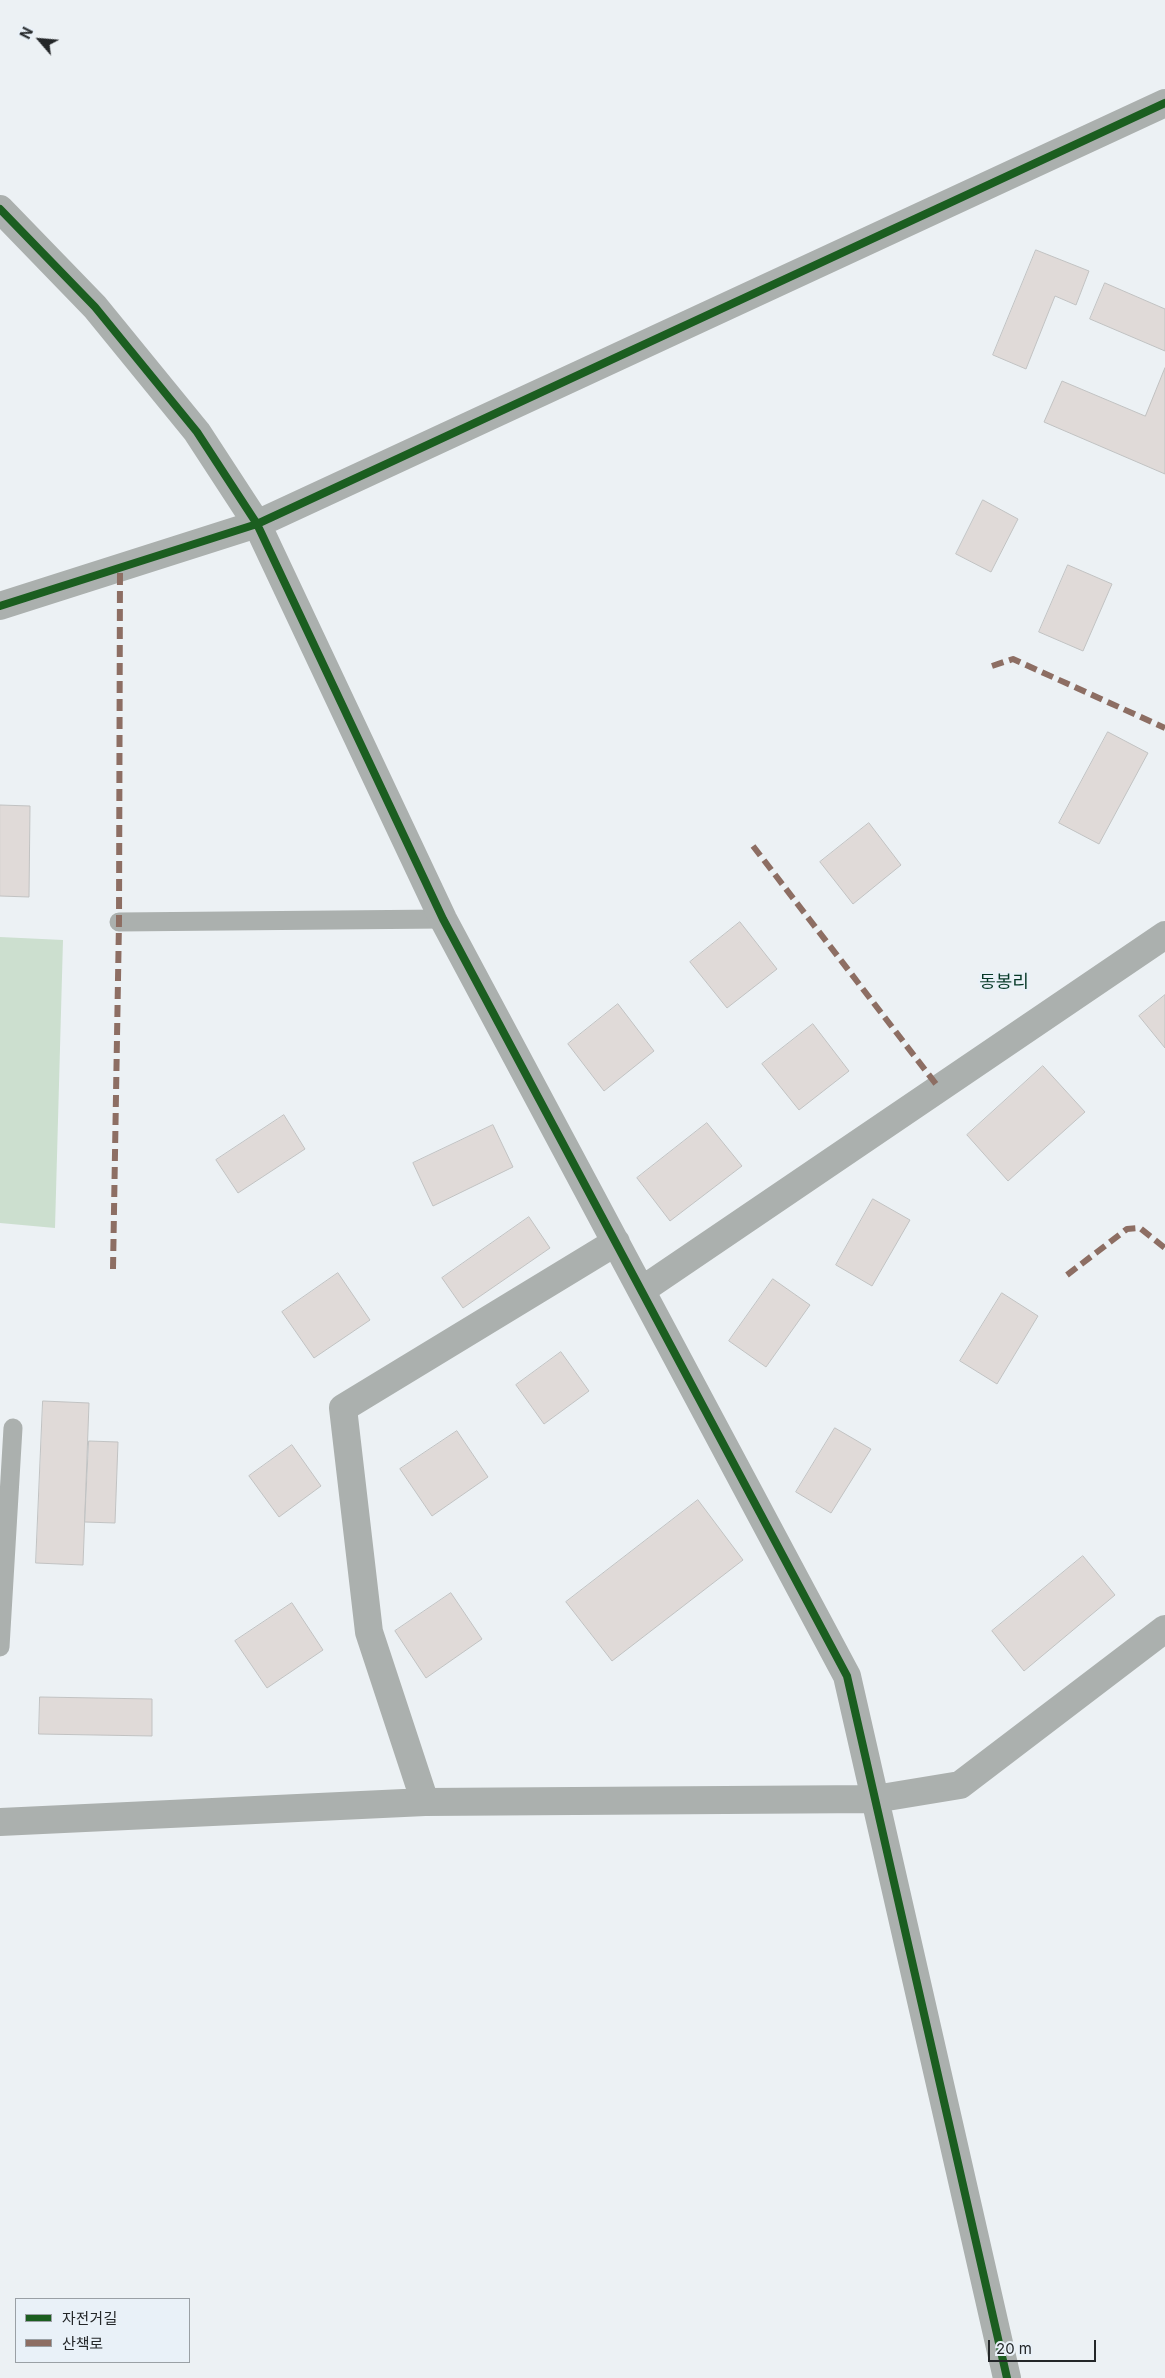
<!DOCTYPE html>
<meta charset="utf-8">
<style>
body{margin:0}
#map{position:relative;width:1165px;height:2378px;overflow:hidden;background:#ecf1f4;font-family:Inter,"Noto Sans KR",sans-serif}
canvas{display:block}
.legend{position:absolute;left:15px;top:2298px;width:175px;height:65px;box-sizing:border-box;background:#e9f1f8;border:1px solid #9aa0a5;margin:0;padding:6px 9px;list-style:none;font-size:15px;color:#242729}
.legend li{display:flex;align-items:center;gap:10px;height:25px}
.legend b{width:25px;border:1px solid #9aa0a5}
.north{position:absolute;left:15px;top:15px;width:50px;height:50px;-webkit-text-stroke:4px #e9f1f8;paint-order:stroke;rotate:297deg;font-size:14px;font-weight:700;line-height:20px;text-align:center;color:#242729}
.north::after{content:'';display:block;margin:auto;width:18px;height:22px;background:#242729;clip-path:polygon(50% 0,100% 100%,50% 72%,0 100%)}
.scale{position:absolute;left:988px;top:2340px;width:108px;height:22px;box-sizing:border-box;border:2px solid #242729;border-top:0;padding-left:6px;font-size:15px;line-height:18px;white-space:nowrap;color:#242729;-webkit-text-stroke:4px #e9f1f8;paint-order:stroke}
</style>
<div id="map">
<canvas width="1165" height="2378"></canvas>
<ul class="legend">
<li><b style="height:6px;background:#1b5e20"></b>자전거길</li>
<li><b style="height:6px;background:#8d6e63"></b>산책로</li>
</ul>
<div class="north">N</div>
<div class="scale">20 m</div>
</div>
<script>
const ctx = document.querySelector('canvas').getContext('2d');
ctx.lineJoin = 'round';
function fillPath(path, color) {
  ctx.fillStyle = color;
  ctx.fill(path, 'evenodd');
}
function strokePath(path, color, width, dash) {
  ctx.strokeStyle = color;
  ctx.lineWidth = width;
  ctx.lineCap = dash ? 'butt' : 'round';
  ctx.setLineDash(dash || []);
  ctx.stroke(path);
}
function label(font, color, halo, rows, align = 'center') {
  ctx.font = font + ' Inter,"Noto Sans KR",sans-serif';
  ctx.lineWidth = 5;
  ctx.setLineDash([]);
  ctx.textBaseline = 'middle';
  ctx.strokeStyle = halo;
  ctx.fillStyle = color;
  for (const [text, x, y, turn = 0] of rows) {
    ctx.save();
    ctx.translate(x, y);
    ctx.rotate((+turn || 0) * Math.PI / 180);
    ctx.textAlign = isNaN(turn) ? turn : align;
    if (halo) ctx.strokeText(text, 0, 0);
    ctx.fillText(text, 0, 0);
    ctx.restore();
  }
}
fillPath(new Path2D(`
 M0,937l63,3 -8,288 -55,-5z`), '#ccdfcf');
const building = new Path2D(`
 M1036,250l53,21 -13,34 -21,-9 -29,73 -33,-14z
 M1105,283l60,26v42l-75,-32z
 M1165,368v106l-121,-52 18,-41 83,35z
 M983,500l35,19 -27,53 -35,-18z
 M1068,565l44,19 -29,67 -44,-19z
 M1108,732l40,21 -49,91 -40,-21z
 M0,805l30,1 -1,91 -29,-1z
 M869,823l32,42 -48,39 -33,-42z
 M740,922l37,47 -50,39 -37,-46z
 M1165,995v53l-26,-32z
 M618,1004l36,47 -50,40 -36,-47z
 M813,1024l36,47 -50,39 -37,-46z
 M1043,1066l42,46 -77,69 -41,-46z
 M284,1115l21,34 -67,44 -22,-33z
 M707,1123l35,43 -72,55 -33,-43z
 M493,1125l20,42 -80,39 -20,-43z
 M873,1199l37,21 -38,66 -36,-21z
 M529,1217l21,31 -87,60 -21,-30z
 M338,1273l32,47 -56,38 -32,-46z
 M773,1279l37,26 -44,62 -37,-26z
 M1002,1293l36,23 -41,68 -37,-23z
 M561,1352l28,39 -45,33 -28,-39z
 M43,1401l46,2 -6,162 -47,-2z
 M835,1428l36,21 -40,64 -35,-21z
 M457,1431l31,46 -56,39 -32,-47z
 M89,1441l29,1 -3,81 -30,-1z
 M292,1445l29,41 -42,31 -30,-41z
 M698,1500l45,60 -131,101 -46,-59z
 M1083,1556l32,39 -91,76 -32,-40z
 M451,1593l31,46 -56,39 -31,-47z
 M292,1603l31,47 -56,38 -32,-47z
 M40,1697l112,2v37l-113,-2z`);
fillPath(building, '#e0dad8');
strokePath(building, '#c1c2c2', 1);
strokePath(new Path2D(`
 M119,922l324,-3
 M0,1647l13,-219`), '#abb0ae', 19);
strokePath(new Path2D(`
 M0,209l95,98 102,125 60,92 186,395 404,757 160,702
 M0,606l257,-82 908,-421
 M642,1290l523,-355
 M425,1802l-56,-170 -26,-224 273,-166
 M0,1822l425,-20 450,-3 85,-14 205,-156`), '#abb0ae', 28);
strokePath(new Path2D(`
 M992,666l21,-7 152,69
 M753,846l186,242
 M113,1269l6,-347 1,-355
 M1067,1275l60,-46 13,-1 25,20`), '#8d6e63', 6, [12, 6]);
strokePath(new Path2D(`
 M0,209l95,98 102,125 60,92 186,395 404,757 160,702
 M0,606l257,-82 908,-421`), '#1b5e20', 8);
label('18px', '#053827', '#e9f1f8', [
 ["동봉리",1004,983]
]);
</script>
